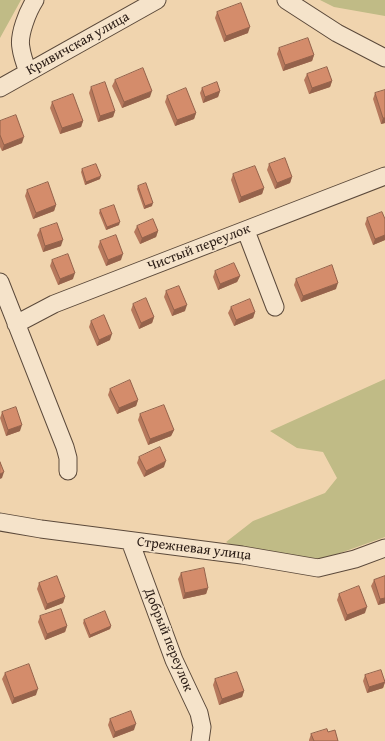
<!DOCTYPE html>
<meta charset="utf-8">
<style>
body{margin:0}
canvas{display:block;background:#f0d4ae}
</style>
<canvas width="385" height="741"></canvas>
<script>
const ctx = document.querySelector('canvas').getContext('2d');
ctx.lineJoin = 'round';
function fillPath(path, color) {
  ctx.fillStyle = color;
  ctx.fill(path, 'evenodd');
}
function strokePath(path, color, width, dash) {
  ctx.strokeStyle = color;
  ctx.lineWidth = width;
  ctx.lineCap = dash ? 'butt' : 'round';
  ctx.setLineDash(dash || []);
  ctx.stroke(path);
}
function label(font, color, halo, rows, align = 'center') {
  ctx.font = font + ' "Gentium Book Plus",serif';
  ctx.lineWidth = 3.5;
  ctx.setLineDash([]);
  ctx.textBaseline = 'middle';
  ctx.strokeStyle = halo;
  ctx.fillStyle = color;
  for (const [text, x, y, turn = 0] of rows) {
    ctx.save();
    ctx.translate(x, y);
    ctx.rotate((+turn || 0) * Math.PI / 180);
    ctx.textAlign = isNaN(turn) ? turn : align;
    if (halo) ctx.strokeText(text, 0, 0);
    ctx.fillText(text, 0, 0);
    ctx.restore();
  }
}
fillPath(new Path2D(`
 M0,0h21l-21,38z
 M320,0h65v16l-51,-9z
 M385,379v158l-56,20 -16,2 -22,-4 -21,-1 -36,-7 -8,-5 27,-21 72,-28 12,-15 -14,-26 -26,-4 -27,-17z`), '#c0bb86');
const minor = new Path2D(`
 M286,0l51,33 48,25
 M28,72c-3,-8 -6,-16 -7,-24 -3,-13 7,-37 14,-48
 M0,88l157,-88
 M246,231l29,76
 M0,282l65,165 3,11v13
 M16,324l38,-20 331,-128
 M0,522l41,7 201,26 76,13 37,-9 30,-11
 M130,541l44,119 25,53 3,14 -2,14`);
strokePath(minor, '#5c4a3b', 19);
strokePath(minor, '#f5e3ca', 17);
fillPath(new Path2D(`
 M217,12l31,21 -24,9 -9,-24z
 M279,48l35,7 -2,6 -29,10 -6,-17z
 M307,74l25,7 -2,6 -21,7 -5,-14z
 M115,80l35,17 -28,11 -10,-22z
 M91,87l24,24 -2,6 -15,5 -9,-29z
 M202,88l18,3 -2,6 -15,6 -3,-10z
 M375,93l10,30 -4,1 -8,-25z
 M167,96l29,17 -2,6 -19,7 -10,-24z
 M52,102l31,19 -2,6 -21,7 -10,-26z
 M0,121l22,22 -20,8 -2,-4z
 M269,164l23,13 -2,6 -15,6 -8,-19z
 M82,169l18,10 -15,6 -4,-13z
 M233,174l31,14 -2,6 -23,9 -8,-23z
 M138,186l14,20 -8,3 -7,-20z
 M27,190l29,15 -2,6 -21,8 -8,-23z
 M100,210l19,15 -13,5 -7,-17z
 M367,218l18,1v21l-12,5 -8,-21z
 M137,226l21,5 -2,6 -16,7 -6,-12z
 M40,229l21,17 -18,6 -6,-17z
 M100,241l21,19 -15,6 -8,-19z
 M52,260l21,19 -15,6 -8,-19z
 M215,271l25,5 -3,6 -19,8 -5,-13z
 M296,279l40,10 -35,13 -7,-17z
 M166,291l19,20 -13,5 -8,-19z
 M133,304l21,13 -2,6 -13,6 -8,-19z
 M231,307l24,5 -2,6 -19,8 -6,-13z
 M91,321l19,19 -13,6 -8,-19z
 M110,389l28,11 -2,6 -19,8 -9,-19z
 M2,412l18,19 -14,5 -6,-18z
 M140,414l34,16 -3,6 -23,9 -10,-25z
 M139,457l25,10 -20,10 -7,-14z
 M181,573l27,15 -2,6 -23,5 -5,-20z
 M385,576v27l-7,2 -7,-19 3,-6z
 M39,583l26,14 -2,6 -18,7 -8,-21z
 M339,594l26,19 -20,8 -8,-21z
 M40,616l27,10 -2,6 -20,8 -7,-18z
 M84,620l27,6 -1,3 -21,9 -6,-15z
 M5,673l31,22 -24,9 -10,-25z
 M365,675l20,7 -2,6 -16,5 -4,-12z
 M215,679l29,12 -2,6 -23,8 -6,-20z
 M110,719l24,11 -21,8 -5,-13z
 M311,734l27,7h-29v-1z`), '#b6785c');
fillPath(new Path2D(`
 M250,27l-2,6 -24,9 2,-6z
 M314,55l-2,6 -29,10 2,-6z
 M332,81l-2,6 -21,7 3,-6z
 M152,91l-2,6 -28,11 2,-6z
 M220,91l-2,6 -15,6 2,-6z
 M115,111l-2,6 -15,5 2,-6z
 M196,113l-2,6 -19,7 2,-6z
 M383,118h2v5l-4,1z
 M83,121l-2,6 -21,7 2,-6z
 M24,137l-2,6 -20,8 2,-6z
 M101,176l-1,3 -15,6 1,-3z
 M292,177l-2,6 -15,6 2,-6z
 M264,188l-2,6 -23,9 2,-6z
 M153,203l-1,3 -8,3 1,-3z
 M56,205l-2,6 -21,8 3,-6z
 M120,222l-1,3 -13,5 1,-3z
 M158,231l-2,6 -16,7 2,-6z
 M385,235v5l-12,5 2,-6z
 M63,240l-2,6 -18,6 2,-6z
 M123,254l-2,6 -15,6 2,-6z
 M75,273l-2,6 -15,6 2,-6z
 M240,276l-3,6 -19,8 2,-6z
 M338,283l-2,6 -35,13 2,-6z
 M187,305l-2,6 -13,5 2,-6z
 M255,312l-2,6 -19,8 2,-6z
 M154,317l-2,6 -13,6 2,-6z
 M112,334l-2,6 -13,6 2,-6z
 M138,400l-2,6 -19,8 2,-6z
 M22,425l-2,6 -14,5 2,-6z
 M174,430l-3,6 -23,9 2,-6z
 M166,461l-2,6 -20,10 2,-6z
 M4,472l-2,6 -2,1v-5z
 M208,588l-2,6 -23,5 2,-6z
 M65,597l-2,6 -18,7 2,-6z
 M385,598v5l-7,2 2,-6z
 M367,607l-2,6 -20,8 2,-6z
 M67,626l-2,6 -20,8 2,-6z
 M111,626l-1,3 -21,9 1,-3z
 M385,682l-2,6 -16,5 2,-6z
 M38,689l-2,6 -24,9 2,-6z
 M244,691l-2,6 -23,8 3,-6z
 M136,724l-2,6 -21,8 2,-6z`), '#94624b');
const building = new Path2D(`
 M241,3l9,24 -24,9 -9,-24z
 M308,38l6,17 -29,10 -6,-17z
 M327,67l5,14 -20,7 -5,-14z
 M143,68l9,23 -28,11 -9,-22z
 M105,82l10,29 -15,5 -9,-29z
 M217,82l3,9 -15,6 -3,-9z
 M186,88l10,25 -19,7 -10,-24z
 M385,90v28h-2l-8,-25z
 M73,94l10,27 -21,7 -10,-26z
 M16,115l8,22 -20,8 -4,-10v-14z
 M285,158l7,19 -15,6 -8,-19z
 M96,164l5,12 -15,6 -4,-13z
 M255,166l9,22 -23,9 -8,-23z
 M48,182l8,23 -20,8 -9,-23z
 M146,183l7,20 -8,3 -7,-20z
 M114,205l6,17 -13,5 -7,-17z
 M382,212l3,7v16l-10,4 -8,-21z
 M153,219l5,12 -16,7 -5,-12z
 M57,223l6,17 -18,6 -5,-17z
 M116,235l7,19 -15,6 -8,-19z
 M68,254l7,19 -15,6 -8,-19z
 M234,263l6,13 -20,8 -5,-13z
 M332,265l6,18 -35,13 -7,-17z
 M179,286l8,19 -13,5 -8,-19z
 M146,298l8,19 -13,6 -8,-19z
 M250,299l5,13 -19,8 -5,-13z
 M104,315l8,19 -13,6 -8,-19z
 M130,380l8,20 -19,8 -9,-19z
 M164,405l10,25 -24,9 -10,-25z
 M16,407l6,18 -14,5 -6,-18z
 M160,447l6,14 -20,10 -7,-14z
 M0,462l4,10 -4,2z
 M204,568l4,20 -23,5 -4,-20z
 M57,576l8,21 -18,7 -8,-21z
 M385,576v22l-5,1 -6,-19z
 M359,586l8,21 -20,8 -8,-21z
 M61,609l6,17 -20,8 -7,-18z
 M105,611l6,15 -21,9 -6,-15z
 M29,664l9,25 -24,9 -9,-25z
 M381,670l4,12 -16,5 -4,-12z
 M237,672l7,19 -22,8 -7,-20z
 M131,711l5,13 -21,8 -5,-13z
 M327,729l1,3 7,-2 3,11h-24l-3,-7z`);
fillPath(building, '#d48c6b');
strokePath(building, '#94624b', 1);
label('14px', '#2a1c15', '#f5e3ca', [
 ["Кривичская улица",78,44,-29],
 ["Чистый переулок",199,248,-21],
 ["Стрежневая улица",194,549,7],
 ["Добрый переулок",168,640,68]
]);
</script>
